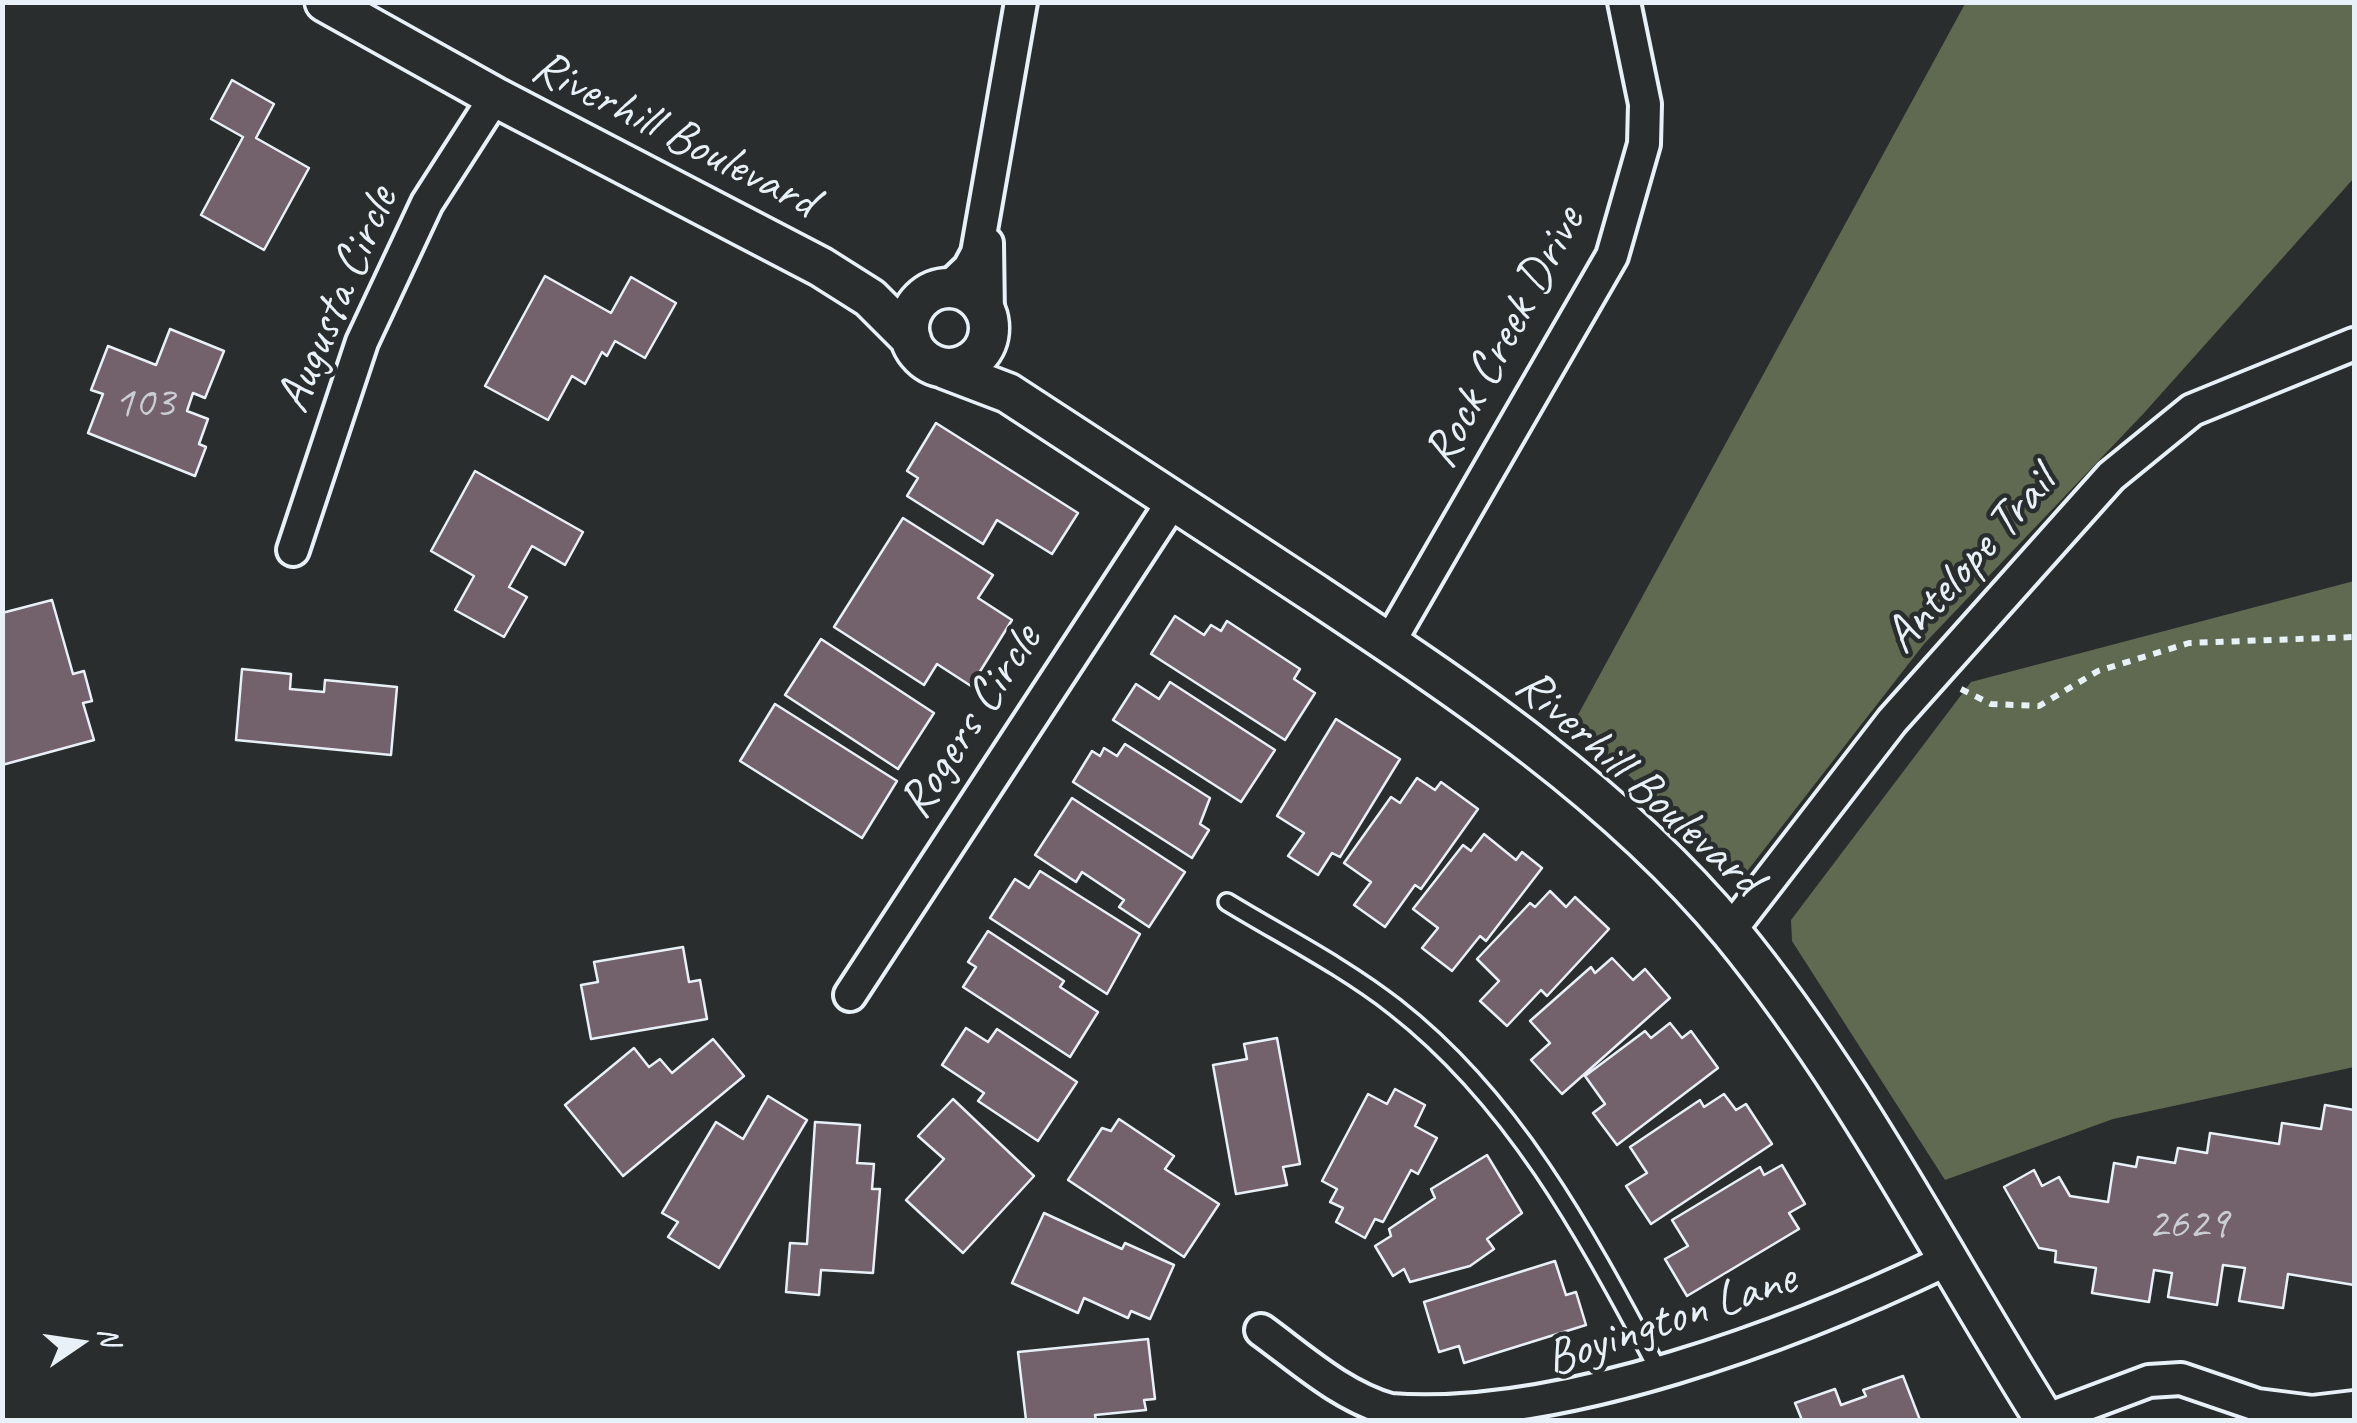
<!DOCTYPE html>
<style>
body{margin:0}
#map{position:relative;width:2357px;height:1423px;overflow:hidden;background:#2a2d2e;font-family:Caveat,sans-serif}
canvas{display:block}
.frame{position:absolute;inset:0;border:5px solid #e8f1f8;pointer-events:none}
.north{position:absolute;left:30px;top:1293px;width:100px;height:100px;-webkit-text-stroke:8px #2a2d2e;paint-order:stroke;rotate:77deg;font-size:28px;font-weight:700;line-height:40px;text-align:center;color:#e8f1f8}
.north::after{content:'';display:block;margin:auto;width:35px;height:45px;background:#e8f1f8;clip-path:polygon(50% 0,100% 100%,50% 72%,0 100%)}
</style>
<div id="map">
<canvas width="2357" height="1423"></canvas>
<div class="frame"></div>
<div class="north">N</div>
</div>
<script>
const ctx = document.querySelector('canvas').getContext('2d');
ctx.lineJoin = 'round';
function fillPath(path, color) {
  ctx.fillStyle = color;
  ctx.fill(path, 'evenodd');
}
function strokePath(path, color, width, dash) {
  ctx.strokeStyle = color;
  ctx.lineWidth = width;
  ctx.lineCap = dash ? 'butt' : 'round';
  ctx.setLineDash(dash || []);
  ctx.stroke(path);
}
function label(font, color, halo, rows, align = 'center') {
  ctx.font = font + ' Caveat,sans-serif';
  ctx.lineWidth = 9;
  ctx.setLineDash([]);
  ctx.textBaseline = 'middle';
  ctx.strokeStyle = halo;
  ctx.fillStyle = color;
  for (const [text, x, y, turn = 0] of rows) {
    ctx.save();
    ctx.translate(x, y);
    ctx.rotate((+turn || 0) * Math.PI / 180);
    ctx.textAlign = isNaN(turn) ? turn : align;
    if (halo) ctx.strokeText(text, 0, 0);
    ctx.fillText(text, 0, 0);
    ctx.restore();
  }
}
fillPath(new Path2D(`
 M1966,2l388,1v175l-210,235 -220,231 -183,235 -168,-155z
 M2354,581v486l-241,52 -168,61 -153,-239 -1,-21 180,-238z`), '#5f6a51');
const building = new Path2D(`
 M232,80l42,24 -18,34 53,30 -45,82 -63,-35 42,-78 -32,-18z
 M545,276l66,37 20,-36 45,26 -31,55 -30,-17 -8,15 -5,-4 -17,32 -13,-8 -24,44 -63,-34z
 M170,329l54,22 -19,47 -12,-5 -6,18 21,8 -9,25 7,3 -11,29 -107,-43 15,-39 -12,-4 17,-44 48,19z
 M936,423l142,90 -26,41 -55,-34 -14,24 -76,-48 11,-18 -11,-7z
 M475,471l108,61 -18,33 -33,-19 -23,41 18,10 -23,40 -49,-27 19,-34 -43,-25z
 M903,518l90,57 -15,23 34,22 -41,66 -34,-22 -13,21 -90,-58z
 M52,600l21,74 11,-3 8,30 -9,2 11,37 -92,25v-152z
 M1175,616l29,19 7,-10 10,6 6,-10 73,48 -6,10 21,14 -30,47 -134,-86z
 M821,639l113,74 -36,56 -113,-74z
 M242,669l49,5 -1,15 34,3 1,-12 72,7 -6,68 -155,-15z
 M1170,682l105,68 -34,52 -128,-82 23,-36 23,15z
 M775,704l122,77 -35,57 -122,-77z
 M1336,719l64,40 -60,98 -8,-4 -14,22 -30,-19 16,-23 -27,-17z
 M1125,744l85,54 -10,26 9,6 -17,28 -119,-76 19,-31 8,5 4,-8 13,8z
 M1417,778l18,12 6,-8 37,27 -57,80 -6,-4 -30,42 -31,-22 17,-23 -27,-19 47,-66 9,6z
 M1072,798l113,74 -36,55 -30,-20 5,-7 -42,-28 -6,10 -41,-27z
 M1484,834l32,26 6,-8 20,16 -56,73 -6,-5 -28,35 -30,-23 16,-20 -25,-19 50,-64 8,6z
 M1040,871l100,63 -33,60 -117,-76 25,-39 14,9z
 M1550,891l16,16 9,-10 34,32 -62,67 -6,-6 -34,36 -27,-25 19,-20 -22,-22 53,-56 5,4z
 M988,931l76,50 -4,6 38,25 -28,45 -107,-70 13,-20 -8,-5z
 M683,947l6,35 11,-2 7,39 -116,20 -10,-54 17,-3 -4,-20z
 M1612,958l21,22 12,-11 25,29 -108,96 -31,-34 19,-17 -20,-22 61,-54 4,6z
 M1670,1023l12,15 9,-7 27,37 -101,77 -24,-32 12,-9 -20,-28 60,-45 6,7z
 M966,1028l22,14 9,-13 80,53 -39,59 -60,-40 6,-8 -42,-28z
 M1277,1038l23,126 -17,3 4,18 -51,9 -23,-129 34,-6 -3,-15z
 M713,1039l31,37 -121,100 -58,-71 69,-57 15,19 11,-8 12,14z
 M1395,1089l30,16 -10,21 22,12 -19,36 -7,-4 -28,52 -8,-3 -10,19 -29,-16 7,-14 -13,-6 7,-13 -15,-8 46,-87 19,10z
 M1724,1094l12,16 10,-6 26,40 -121,80 -25,-38 21,-13 -17,-26 70,-47 4,7z
 M768,1096l39,24 -88,148 -51,-31 10,-15 -16,-9 54,-91 27,17z
 M953,1099l81,77 -71,77 -57,-53 38,-41 -26,-23z
 M2325,1105l29,5v175l-66,-11 -5,34 -44,-7 6,-33 -22,-3 -6,40 -49,-8 4,-24 -18,-3 -5,32 -57,-9 4,-25 -41,-6 1,-11 -17,-3 -35,-61 30,-17 8,16 17,-9 11,19 38,6 6,-39 22,4 2,-10 37,6 3,-15 29,5 3,-20 69,11 3,-21 39,6z
 M1119,1119l55,37 -9,13 54,35 -35,53 -116,-77 34,-52 9,3z
 M815,1122l45,3 -3,38 17,1 -2,25h8l-7,84 -52,-3 -2,25 -33,-3 4,-49 17,1z
 M1487,1155l35,58 -35,26 7,10 -24,17 -60,16 -6,-13 -11,7 -18,-30 16,-10 -2,-7 46,-31 -4,-9z
 M1782,1165l23,39 -16,9 10,16 -112,67 -22,-37 23,-13 -16,-26 88,-53 4,8z
 M1044,1213l78,36 3,-6 49,22 -24,54 -19,-8 -3,7 -44,-20 -6,15 -66,-30z
 M1555,1261l11,34 10,-3 10,33 -122,38 -5,-17 -20,6 -15,-50z
 M1148,1339l7,60 -11,1 2,10 -51,5 1,5h-70l-8,-68z
 M1903,1376l17,44h-118l-7,-17 40,-14 6,16 25,-9 -3,-6z`);
fillPath(building, '#73626c');
strokePath(building, '#e8f1f8', 2.5);
const service = new Path2D(`
 M1227,902c56,34 117,65 168,105 123,96 194,234 266,368`);
const minor = new Path2D(`
 M987,243l1,74
 M948,288l21,-20 8,-15 44,-251
 M293,550l69,-208 65,-139 68,-106
 M1389,643l223,-387 32,-112 1,-40 -21,-102
 M1730,931l162,-210 219,-245 81,-66 162,-66
 M850,995l323,-494
 M1261,1330c40,29 80,66 129,80 169,13 404,-76 555,-149
 M2045,1420l104,-39 32,-2 76,26 55,7 42,-5`);
const tertiary = new Path2D(`
 M325,2l170,95 326,170 49,31 41,41
 M909 328a40 40 0 1 1 80 0a40 40 0 1 1-80 0Z
 M945,369l63,24c101,65 202,132 303,198 149,99 305,202 420,341 123,150 211,325 314,488`);
strokePath(service, '#e8f1f8', 22);
strokePath(minor, '#e8f1f8', 38);
strokePath(tertiary, '#e8f1f8', 45);
strokePath(new Path2D(`
 M1961,689l30,15 48,2 59,-35 91,-28 165,-6`), '#e8f1f8', 6, [8, 8]);
strokePath(service, '#2a2d2e', 15);
strokePath(minor, '#2a2d2e', 30);
strokePath(tertiary, '#2a2d2e', 38);
label('45px', '#cbcdd5', null, [
 ["103",144,404],
 ["2629",2188,1225]
]);
label('50px', '#e8f1f8', '#2a2d2e', [
 ["Riverhill Boulevard",674,135,27],
 ["Augusta Circle",338,300,-67],
 ["Rock Creek Drive",1505,338,-62],
 ["Antelope Trail",1971,561,-48],
 ["Rogers Circle",971,722,-57],
 ["Riverhill Boulevard",1638,783,42],
 ["Boyington Lane",1671,1320,-19]
]);
</script>
